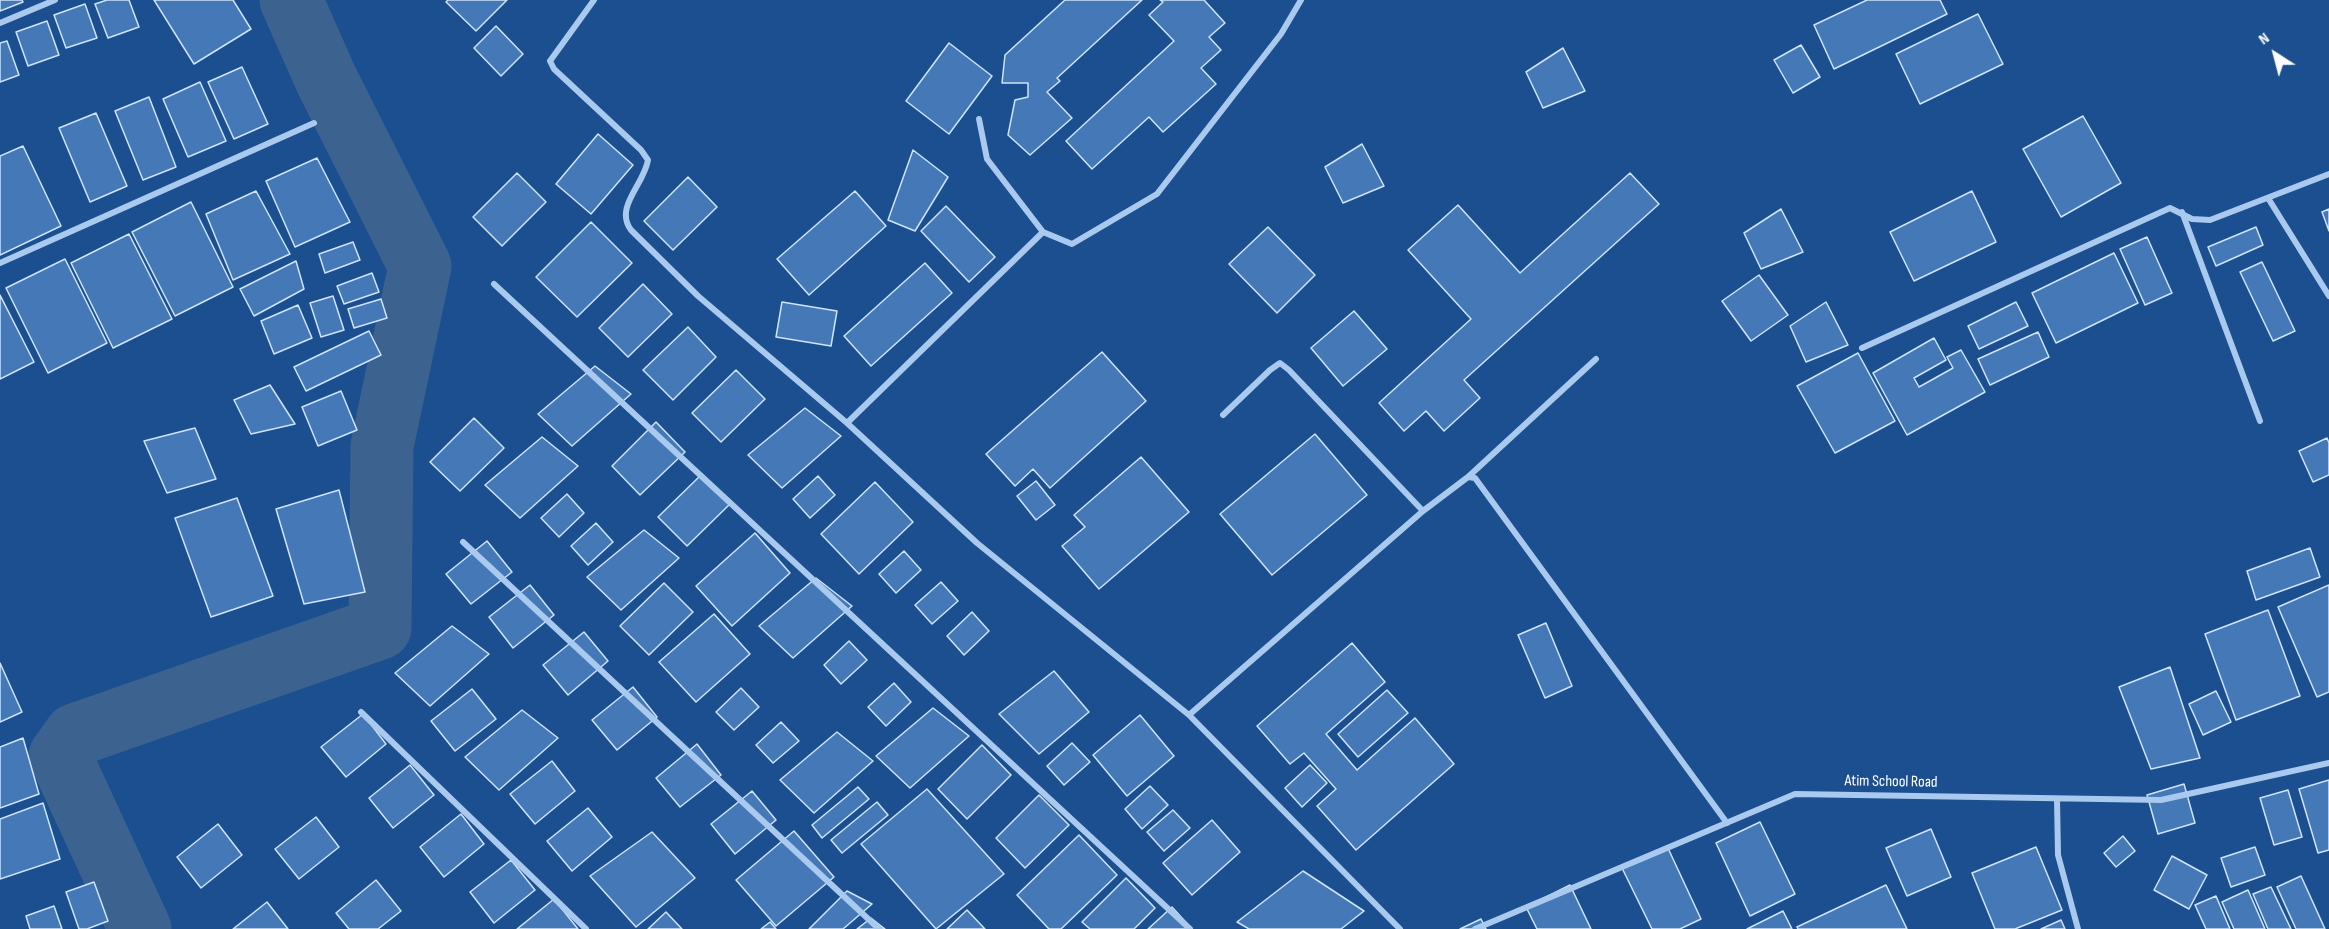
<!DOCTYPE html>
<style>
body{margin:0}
#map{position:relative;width:2329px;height:929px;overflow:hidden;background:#1b4f8f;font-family:"Sofia Sans Condensed",sans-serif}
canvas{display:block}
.north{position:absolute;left:2245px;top:24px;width:60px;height:60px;-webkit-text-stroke:4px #1b4f8f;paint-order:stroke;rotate:324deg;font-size:16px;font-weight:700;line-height:24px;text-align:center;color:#fff}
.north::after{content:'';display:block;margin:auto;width:21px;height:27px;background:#fff;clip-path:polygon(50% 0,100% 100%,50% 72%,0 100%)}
</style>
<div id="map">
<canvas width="2329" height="929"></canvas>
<div class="north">N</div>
</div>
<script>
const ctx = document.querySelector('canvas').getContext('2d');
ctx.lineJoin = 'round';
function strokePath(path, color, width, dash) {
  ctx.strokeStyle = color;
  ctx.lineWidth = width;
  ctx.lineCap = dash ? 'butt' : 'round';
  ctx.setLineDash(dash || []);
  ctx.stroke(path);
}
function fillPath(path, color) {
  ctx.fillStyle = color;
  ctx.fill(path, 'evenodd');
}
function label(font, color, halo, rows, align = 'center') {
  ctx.font = font + ' "Sofia Sans Condensed",sans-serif';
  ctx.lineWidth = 4.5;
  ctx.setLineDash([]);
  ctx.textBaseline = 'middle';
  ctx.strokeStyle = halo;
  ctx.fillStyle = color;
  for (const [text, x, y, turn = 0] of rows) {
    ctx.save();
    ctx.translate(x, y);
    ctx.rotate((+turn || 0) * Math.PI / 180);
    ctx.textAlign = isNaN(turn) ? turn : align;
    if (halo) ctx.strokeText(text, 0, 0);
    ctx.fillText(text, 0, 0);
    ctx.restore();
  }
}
strokePath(new Path2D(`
 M140,929l-80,-173 15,-21 305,-107 2,-182 38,-180 -94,-187 -35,-79`), '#3c6290', 63);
const building = new Path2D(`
 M0,0h22l1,2 -23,9z
 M107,0h22l10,27 -31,11 -13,-34z
 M154,0h79l18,29 -57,35z
 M448,0h59l-31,31 -30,-29z
 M1065,0h77l-85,78 3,3 -13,11 25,26 -42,37 -22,-20 7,-35 13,-3v-14h-26l3,-28z
 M1160,0h44l21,23 -16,14 12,13 -20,18 15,16 -53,48 -14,-15 -57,52 -26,-28 108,-100 -25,-26 14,-13z
 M1867,0h73l7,14 -113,55 -20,-44z
 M85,4l12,34 -31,10 -12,-33z
 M1978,14l25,50 -83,40 -24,-50z
 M47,21l12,34 -31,11 -12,-34z
 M496,26l27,28 -22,22 -27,-28z
 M7,41l12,34 -19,7v-39z
 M949,43l43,33 -43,58 -43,-33z
 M1801,45l19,32 -27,16 -19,-33z
 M1563,48l22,43 -42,17 -17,-36z
 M242,67l26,57 -34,15 -26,-57z
 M200,82l26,59 -38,16 -25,-58z
 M149,97l27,70 -33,13 -28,-69z
 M96,113l31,73 -37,16 -31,-74z
 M2083,116l38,67 -60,34 -38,-68z
 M598,134l35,31 -42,49 -35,-30z
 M1362,144l22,42 -41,17 -18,-36z
 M23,146l38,80 -61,29v-99z
 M913,150l35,27 -33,54 -27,-11z
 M317,158l33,64 -55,25 -29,-66z
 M517,173l29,29 -44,44 -29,-29z
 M1630,173l29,31 -195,176 16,18 -36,33 -18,-20 -22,20 -25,-28 92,-84 -63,-69 50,-45 62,68z
 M688,177l29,30 -44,43 -29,-29z
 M256,191l34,63 -57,26 -27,-66z
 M855,191l31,35 -77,69 -32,-36z
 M1972,191l24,51 -82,39 -24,-49z
 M191,202l42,85 -58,29 -43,-84z
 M946,206l49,51 -26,25 -48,-51z
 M1781,209l22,43 -42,17 -17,-36z
 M2329,209v22l-7,-19z
 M591,222l41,41 -55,54 -41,-40z
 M1268,227l47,48 -38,38 -48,-49z
 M2256,227l7,18 -47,21 -8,-19z
 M129,234l43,85 -59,29 -42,-85z
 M2147,237l25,56 -27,12 -25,-56z
 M353,242l7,18 -35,13 -6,-19z
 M2114,253l24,50 -82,40 -24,-50z
 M65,259l42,84 -59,30 -42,-85z
 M296,261l8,28 -50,27 -14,-27z
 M2262,262l33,69 -22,10 -33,-69z
 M925,263l27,30 -81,73 -27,-30z
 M372,273l7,19 -35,12 -7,-18z
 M1759,275l29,40 -37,26 -29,-40z
 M643,284l29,30 -44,43 -29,-29z
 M0,295l34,67 -34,17z
 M333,296l11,34 -23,7 -11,-34z
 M381,299l6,19 -33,10 -6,-19z
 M782,302l55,9 -6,35 -55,-9z
 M1826,302l22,43 -42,17 -16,-36z
 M2016,302l12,24 -49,23 -11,-23z
 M298,305l14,33 -38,16 -13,-33z
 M1354,311l33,38 -44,37 -32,-38z
 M688,327l28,30 -43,43 -30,-30z
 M369,331l12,24 -75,36 -12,-24z
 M2038,332l11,25 -59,28 -12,-26z
 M1934,338l12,22 -32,18 5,9 34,-19 -6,-11 14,-7 24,42 -78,43 -34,-62z
 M1102,352l44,49 -96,87 -17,-19 -18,17 -29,-32z
 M1858,353l37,68 -60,32 -38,-67z
 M595,366l36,28 -59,52 -34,-32z
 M736,370l29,29 -44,43 -29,-29z
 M270,385l25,39 -44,10 -17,-34z
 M341,391l16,39 -39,16 -16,-39z
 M805,408l36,28 -59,52 -34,-33z
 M474,418l30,30 -44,43 -30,-29z
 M656,422l29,30 -45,43 -28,-29z
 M195,428l21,51 -49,14 -23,-52z
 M1315,434l52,61 -95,80 -52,-61z
 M542,437l36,29 -58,52 -35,-33z
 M2327,438l2,5v32l-16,7 -14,-31z
 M1141,457l48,55 -90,77 -37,-43 23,-19 -11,-12z
 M702,474l29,29 -44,43 -29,-29z
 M818,476l17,19 -25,23 -17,-19z
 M1036,481l19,24 -19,15 -19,-24z
 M875,482l38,40 -54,52 -38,-40z
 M339,490l26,102 -61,12 -28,-95z
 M567,494l17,19 -25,24 -18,-19z
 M237,498l36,98 -62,21 -36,-99z
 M596,523l17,19 -25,23 -17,-19z
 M644,530l35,28 -58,52 -34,-33z
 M755,533l35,40 -58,53 -36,-40z
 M487,541l25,31 -41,32 -25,-30z
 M2310,548l10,29 -64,23 -9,-29z
 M904,551l17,19 -25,23 -17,-19z
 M816,578l36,28 -59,52 -34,-32z
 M941,582l17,19 -26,23 -17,-19z
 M664,583l29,29 -44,43 -29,-29z
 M530,585l24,30 -41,33 -24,-31z
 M2329,585v107l-12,5 -39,-90z
 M2268,610l32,86 -64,24 -31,-86z
 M972,612l17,19 -25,24 -17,-19z
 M714,614l36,40 -54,48 -37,-40z
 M1546,623l26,63 -27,12 -27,-63z
 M452,626l37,28 -59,52 -35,-33z
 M584,632l24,29 -40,34 -25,-30z
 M849,641l18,19 -26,24 -17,-19z
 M1352,643l33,39 -59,52 31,36 58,-52 39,46 -98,86 -39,-44 19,-17 -32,-36 -14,11 -33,-38z
 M0,663l22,49 -22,10z
 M2170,667l30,91 -49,11 -32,-82z
 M1054,671l35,41 -50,42 -40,-40z
 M894,683l17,19 -25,24 -18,-19z
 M633,687l24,30 -40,33 -25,-30z
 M741,688l18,19 -25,23 -18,-18z
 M472,689l24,30 -41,32 -24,-30z
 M1387,690l21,23 -50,44 -20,-23z
 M2216,691l15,31 -28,13 -14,-31z
 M933,708l36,28 -59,52 -34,-32z
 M522,710l36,28 -59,52 -34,-33z
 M363,714l23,30 -40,33 -25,-30z
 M1140,715l34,41 -47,40 -34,-41z
 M781,722l18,19 -26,22 -17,-18z
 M837,732l36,29 -59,52 -34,-33z
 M23,738l16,56 -39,14v-61z
 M1072,743l18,19 -26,23 -17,-19z
 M697,744l24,31 -41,32 -24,-29z
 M982,745l29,30 -44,44 -29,-30z
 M552,761l23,30 -40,33 -25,-30z
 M410,765l24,30 -41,33 -24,-30z
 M1310,765l17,18 -25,24 -17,-19z
 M2329,780v70l-11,3 -19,-64z
 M2184,784l11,39 -37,11 -11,-39z
 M1150,786l18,19 -26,24 -17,-20z
 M858,787l11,12 -47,39 -10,-13z
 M927,789l77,85 -68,55 -75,-85z
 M2288,790l14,47 -28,8 -14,-47z
 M752,791l24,29 -41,34 -24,-30z
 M1039,795l30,30 -44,43 -29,-30z
 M877,802l11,13 -46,38 -11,-13z
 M43,803l17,56 -60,20v-60z
 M588,808l24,29 -40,34 -25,-30z
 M1173,810l17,18 -26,23 -17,-19z
 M461,814l23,30 -40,33 -24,-30z
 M316,817l23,30 -40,32 -24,-30z
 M1212,820l28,32 -48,43 -29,-32z
 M1760,822l35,72 -45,22 -34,-73z
 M218,824l24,31 -41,33 -24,-31z
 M1931,829l20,48 -44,19 -21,-48z
 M794,831l40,46 -58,49 -40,-46z
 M652,832l43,46 -59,49 -46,-51z
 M1079,835l38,40 -56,54h-12l-32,-34z
 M2123,836l12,15 -19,16 -12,-14z
 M1667,846l34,73 -21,10h-28l-30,-61z
 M2036,847l26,63 -47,19h-20l-23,-56z
 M2255,847l10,28 -34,12 -10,-29z
 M2172,856l35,19 -18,34 -35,-19z
 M511,860l24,30 -41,33 -24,-31z
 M1303,871l61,40 -23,18h-92l-12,-7z
 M2301,876l24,53h-29l-19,-42z
 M1126,878l29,30 -21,21h-44l-8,-7z
 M376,880l25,31 -23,18h-29l-13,-16z
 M94,882l14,39 -21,8h-8l-13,-37z
 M1570,885l21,44h-54l-11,-22z
 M1886,885l21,44h-109l-1,-2z
 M2271,887l20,42h-23l-15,-35z
 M2248,890l17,39h-31l-12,-27z
 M847,891l25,13 -29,25h-34z
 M2216,896l14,33h-24l-11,-24z
 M554,899l24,30h-61z
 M267,902l21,27h-55z
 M54,906l8,23h-32l-4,-13z
 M1172,907l20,22h-44z
 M967,910l18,19h-38z
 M1783,911l9,18h-45z
 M666,912l16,17h-34z
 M871,918l14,11h-28z
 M1481,919l5,10h-26z
 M2061,920l4,9h-24z
 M770,922l6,7h-15z`);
fillPath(building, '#4478b7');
strokePath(building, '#cfe3fa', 1.5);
strokePath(new Path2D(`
 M594,0l-44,61 4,8 87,81 7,10c-4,25 -34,47 -17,70l67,66 149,127 130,120 212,172 211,214
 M0,23l55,-23
 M2268,198l61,98
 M2182,212l78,209
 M1043,232l29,12 85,-50 124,-160 20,-34
 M0,263l314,-140
 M494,284l696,645
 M1862,348l308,-140 22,11 18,1 119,-46
 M1223,415l47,-45 10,-7 9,7 134,141
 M847,423l196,-191 -56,-73 -8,-40
 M1468,477l128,-118
 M463,542l416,387
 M361,712l225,217
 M1189,715l234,-204 45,-34 7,1 252,345
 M2057,799l1,56 20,74
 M1475,929l320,-135 366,6 168,-37`), '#a9c9ee', 6);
label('16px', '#fff', '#1b4f8f', [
 ["Atim School Road",1891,782,1]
]);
</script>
